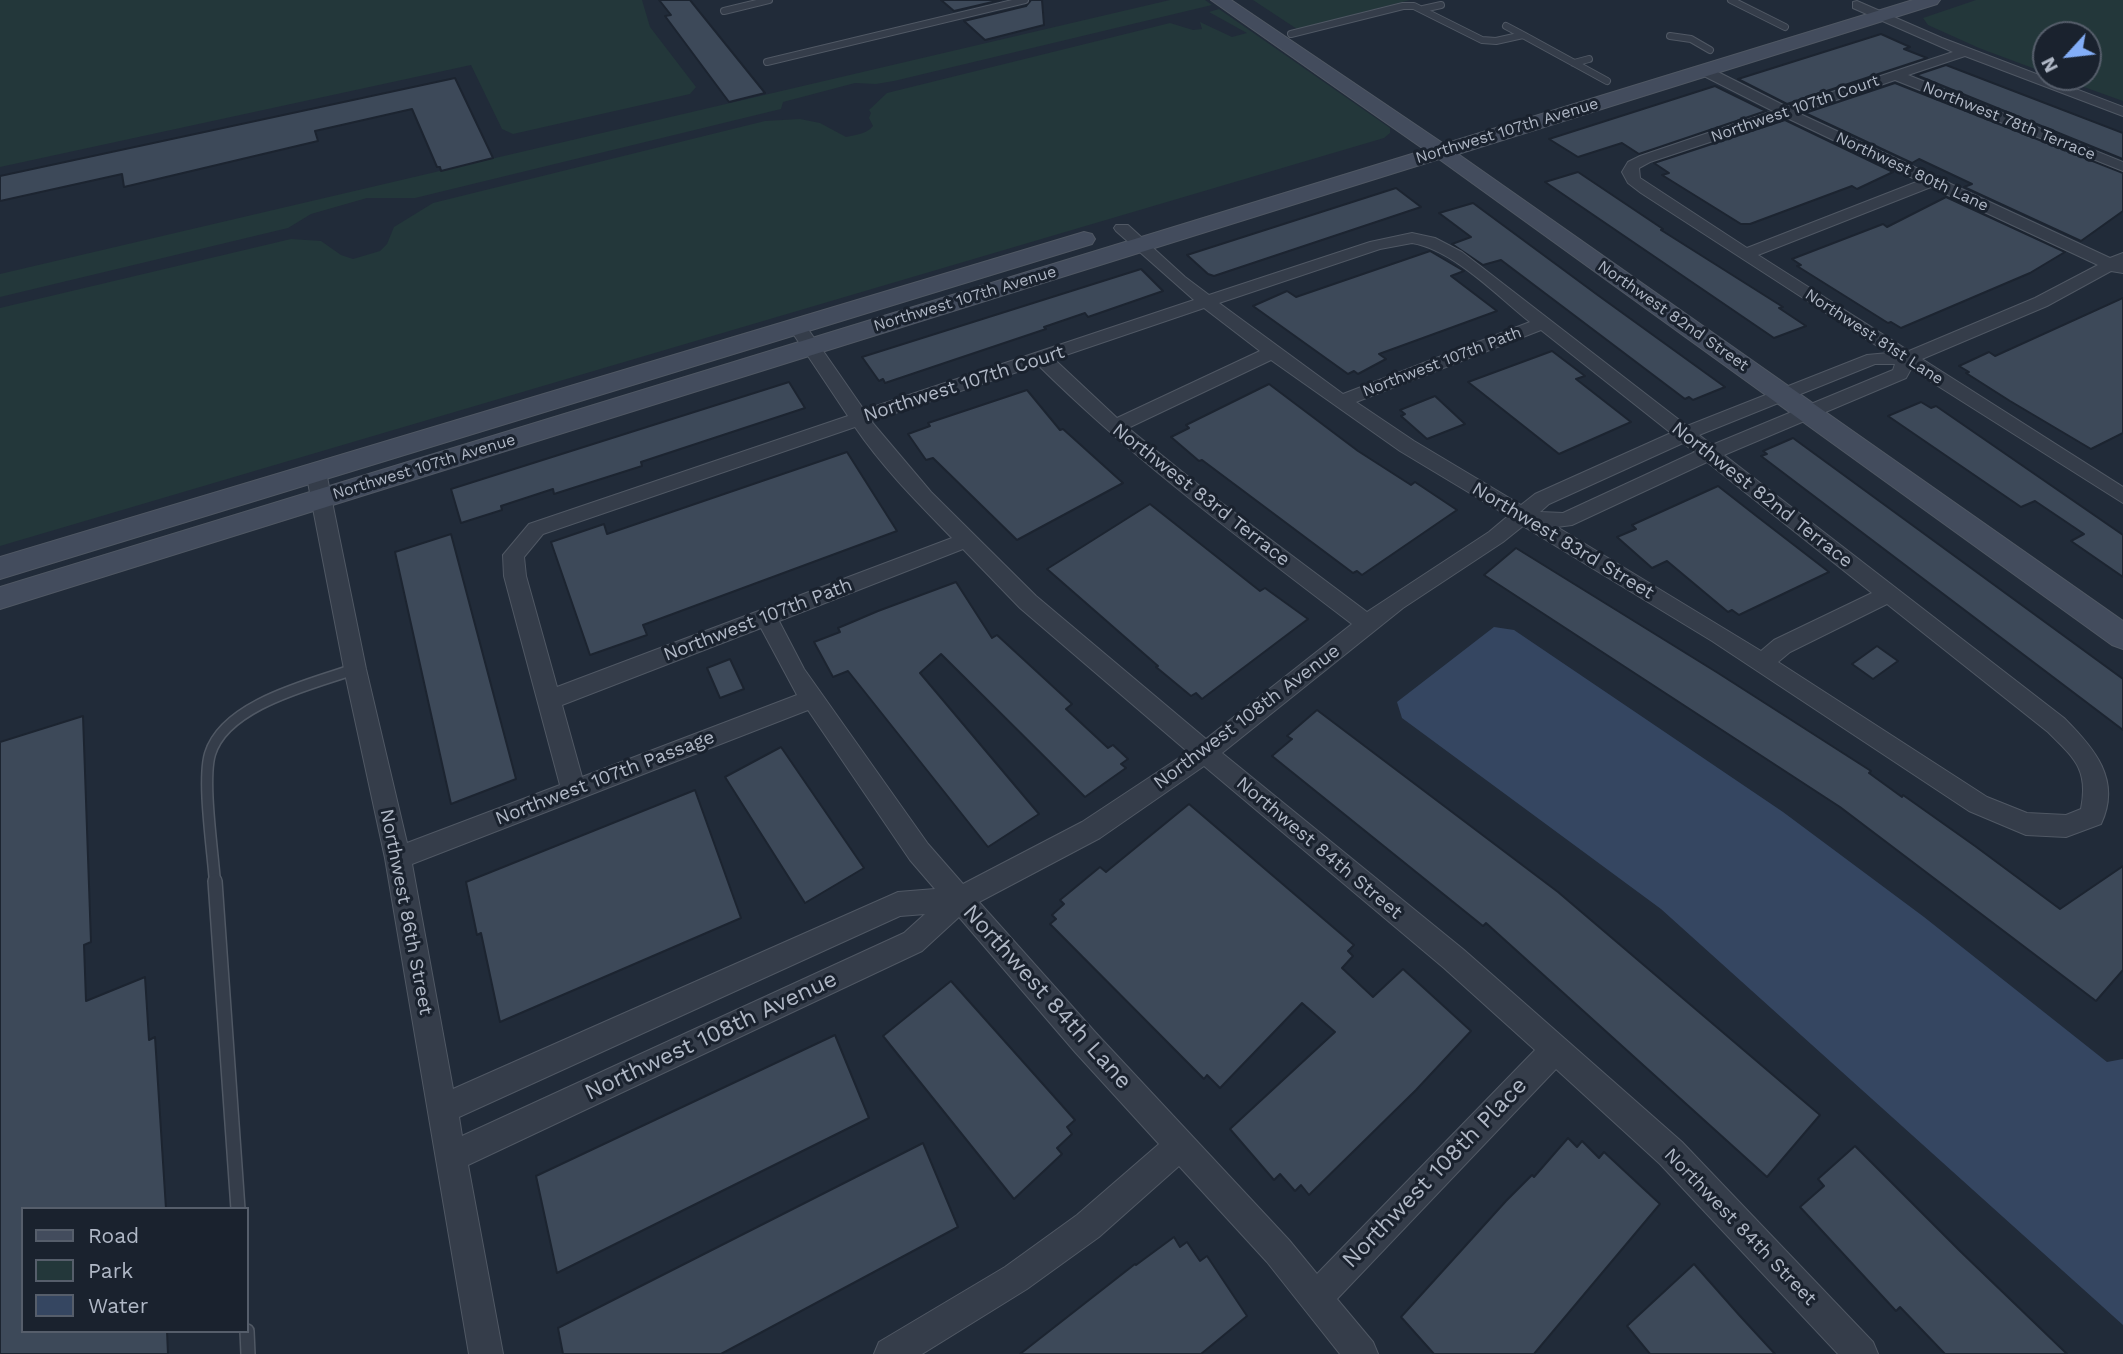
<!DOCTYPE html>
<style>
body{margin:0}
#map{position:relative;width:2123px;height:1354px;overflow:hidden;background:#212b39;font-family:"Work Sans",sans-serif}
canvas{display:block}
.legend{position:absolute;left:21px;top:1207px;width:228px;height:126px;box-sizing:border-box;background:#1a222e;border:2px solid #565e6b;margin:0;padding:9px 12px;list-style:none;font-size:21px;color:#b0b8c6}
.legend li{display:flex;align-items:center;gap:14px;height:35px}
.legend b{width:35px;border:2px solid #565e6b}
.north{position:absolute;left:2032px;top:21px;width:70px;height:70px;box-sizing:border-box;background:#1a222e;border:2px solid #565e6b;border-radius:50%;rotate:243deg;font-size:19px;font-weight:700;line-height:28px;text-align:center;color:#b0b8c6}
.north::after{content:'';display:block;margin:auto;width:24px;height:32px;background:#83aef7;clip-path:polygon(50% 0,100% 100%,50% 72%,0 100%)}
</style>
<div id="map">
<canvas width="2123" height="1354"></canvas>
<ul class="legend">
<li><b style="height:9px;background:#434c5d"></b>Road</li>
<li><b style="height:19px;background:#23373a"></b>Park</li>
<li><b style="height:19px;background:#354661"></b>Water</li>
</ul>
<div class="north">N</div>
</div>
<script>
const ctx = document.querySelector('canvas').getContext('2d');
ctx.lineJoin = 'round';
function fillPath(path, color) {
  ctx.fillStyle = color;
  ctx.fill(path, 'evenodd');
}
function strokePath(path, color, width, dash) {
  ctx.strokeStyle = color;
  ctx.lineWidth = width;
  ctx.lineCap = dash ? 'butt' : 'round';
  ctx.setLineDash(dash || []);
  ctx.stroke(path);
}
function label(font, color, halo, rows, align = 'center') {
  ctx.font = font + ' "Work Sans",sans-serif';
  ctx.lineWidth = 6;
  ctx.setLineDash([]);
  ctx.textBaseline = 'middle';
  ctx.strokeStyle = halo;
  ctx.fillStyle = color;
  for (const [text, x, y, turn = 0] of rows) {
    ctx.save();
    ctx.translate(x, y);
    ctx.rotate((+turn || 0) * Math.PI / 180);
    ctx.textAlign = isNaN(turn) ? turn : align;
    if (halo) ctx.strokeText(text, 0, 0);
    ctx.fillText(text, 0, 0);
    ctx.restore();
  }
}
fillPath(new Path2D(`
 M0,0h642l8,27 46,60 -6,7 -177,40 -11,-5 -31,-64 -471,102z
 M1170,0h35l7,5 -318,76 -18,3 -21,-1 -72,19 -2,7 -366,89h-48l-56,16 -23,14 -288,69v-23z
 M1253,0h157l-113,29z
 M1976,0h147v101l-67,-24h32v-42h-42v38l-67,-25 -51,-23 -5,-7z
 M1219,9l171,119v5l-6,5 -1384,408v-238l291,-69 30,2 20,14 12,4 27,-8 7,-7 7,-17 39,-24 332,-82 35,-2 20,4 26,14c9,-2 21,-3 27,-11l-4,-8 2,-5 -2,-3 18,-17 283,-70 23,7 9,-1 -2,-7 32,15 15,-4 -38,-21z`), '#23373a');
fillPath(new Path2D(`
 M1494,627l20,3 269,182 141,105 183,145 16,-3v266l-462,-416 -259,-191 -5,-16z`), '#354661');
const building = new Path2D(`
 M659,0h31l75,93 -36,9 -64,-86 6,-1z
 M941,0h60l-47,11z
 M1031,0h11l2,25 -59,15 -21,-19 62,-15z
 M1881,34l29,13 -6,2 23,9 -140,46 -49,-25z
 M1946,65l177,68v26l-207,-84z
 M455,78l38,80 -52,13 -1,-4h-3l-25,-58 -97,22 3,10 -194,46 -2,-13 -122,27v-25z
 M1895,83l228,90v38l-42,30 -117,-54 8,-3 -53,-25 -7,4 -107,-50z
 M1715,86l51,25 -127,43 -17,-11 -44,14 -29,-18z
 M1785,120l108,52 -36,17 -5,-3 -102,38h-9l-79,-49 7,-2 -15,-10z
 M1578,172l85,57 -2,1 122,77 -4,1 27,18 -32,12 -229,-156z
 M1396,188l25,19 -207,69 -6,-2 -21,-19z
 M1946,197l119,55 -35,21 -129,55 -10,-6 -3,1 -91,-57 4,-1 -9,-6 91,-35 4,3z
 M1473,203l126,93 126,91 -32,13 -4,-3 -4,2 -184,-139 -18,5 -31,-21 19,-7 -32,-24z
 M1430,251l34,20 -13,5 46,35 -118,43 7,5 -28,15 -4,-3 -6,3 -95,-68 34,-15 9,6z
 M1141,269l22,22 -75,26 -3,-4 -41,14 2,2 -161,54 -2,-4 -4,2 -17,-24z
 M2123,298v135l-32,16 -81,-48 -44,-28 3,-1 -10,-6 30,-14 6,4z
 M1552,351l33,25 -9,3 55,43 -72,32 -91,-72z
 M789,382l16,26 -164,54 1,4 -88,28 -1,-5 -52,17 1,4 -41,13 -10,-34z
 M1269,384l89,67 53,34 4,-3 42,28 -95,65 -5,-4 -4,2 -151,-113 -3,1 -28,-24 18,-9 -3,-3z
 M1027,390l33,40 3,-1 60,54 -106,57 -84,-82 -7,2 -18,-26 22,-8 -2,-3z
 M1435,396l30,28 -38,15 -26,-23 4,-2 -5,-4z
 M1921,402l10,6 5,-2 187,129v42l-52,-36 13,-7 -49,-33 -14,6 -133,-91z
 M1793,438l330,241v51l-362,-274 6,-2 -4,-3z
 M847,452l50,79 -254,94 4,10 -57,20 -39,-113 53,-18 3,10z
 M1718,486l41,32 70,54 -90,43 -7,-5 -4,2 -61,-51 -15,7 -35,-31 19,-8 -4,-4z
 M1150,504l110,87 5,-3 43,31 -106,80 -6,-6 -5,3 -35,-29 2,-1 -111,-97z
 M451,534l65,245 -65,25 -56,-252z
 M1516,548l202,125 153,98 -2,2 33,24 1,-2 72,51 85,63 63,-43v104l-27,31 -256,-194 -356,-232z
 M956,582l36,56 5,-3 75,69 -6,5 42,39 5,-3 15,14 -7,5 5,4 -41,29 -144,-143 -21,19 119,141 -51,33 -140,-176 -15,6 -19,-35 26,-10 -2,-4 40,-17z
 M1877,646l21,15 -25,18 -21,-15z
 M730,659l14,30 -24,9 -13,-30z
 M1317,710l241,182 262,223 -53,62 -281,-254 -3,3 -211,-170 20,-17 -5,-3z
 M83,716l8,226 -7,3 2,56 59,-24 4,63 6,-3 11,172h-143v122h144l1,23h-168v-612z
 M781,747l83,121 -59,35 -80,-126z
 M695,790l46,128 -241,104 -19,-89 -4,2 -11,-53z
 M1189,804l165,141 -6,6 5,5 -11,12 31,29 30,-28 68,62 -55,59 -107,105 -8,-10 -6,6 -15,-17 -6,6 -44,-51 105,-97 -33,-29 -82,85 -13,-13 -3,4 -154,-155 6,-5 -4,-4 12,-11 -4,-4 40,-33 6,5z
 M951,981l124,139 -8,7 5,7 -15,14 5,6 -48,45 -131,-163z
 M835,1035l34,83 -312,155 -21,-97z
 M1568,1138l9,9 5,-6 17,17 5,-6 56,52 -126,150h-100l-33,-37 105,-116 26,-26 2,2z
 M923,1143l35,84 -237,127h-158l-5,-26z
 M1855,1146l105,105 107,103h-122l-45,-47 -4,4 -96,-104 24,-21 -6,-7z
 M1174,1237l6,10 7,-5 13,19 7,-5 40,60 -46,38h-181l115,-90 1,1z
 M1694,1264l46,52 35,38h-125l-23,-28z`);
fillPath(building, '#3d4959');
strokePath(building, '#1c2430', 2);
const laneFar2 = new Path2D(`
 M1731,0l54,27
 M1423,9l18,-4
 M724,11l45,-11
 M1506,26l17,9
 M1291,34l112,-28h11l68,34 14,1 27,-6 84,46
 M1670,36l21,3 19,11
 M767,62l258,-62
 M1574,63l15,-4`);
const laneFar1 = new Path2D(`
 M215,883c-2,-31 -13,-102 -5,-129 15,-50 102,-70 145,-85`);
const lane = new Path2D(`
 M215,881l23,328
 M247,1331l1,23`);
const street = new Path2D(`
 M1857,1l85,37 181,69v9l-158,-60 -57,19 215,87v9l-228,-91 -97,33 312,145 13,-5v20l-12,-2 -64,35 -125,53 201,128v16l-212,-134 -5,9 -182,77 340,263c30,30 58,62 37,106l-35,13 -40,-2 -57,-24 -257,-170 -189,-115 -20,16 -100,66 -181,145 242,197 218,192 191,200 5,12h-40l-178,-190 -104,-95 -219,230 36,43 5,12h-38l-73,-92 -88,-96 -80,71 -72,52 -105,65h-48l5,-12 126,-75 72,-52 82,-71 -84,-92 -116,-135 -37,34 -454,214 35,189h-34l-84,-496 -41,-189 -38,-197 3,-5h14l3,5 40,197 41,174 153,-58 -56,-209 -1,-21 26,-31 319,-108 -60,-90 3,-4h12l61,88 330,-110 -78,-69 -2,-3 2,-3h12l57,52 24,18 161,-53 42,-9 23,5 27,14 225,174 180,-71 21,-2 -247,-160 -13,-10 -6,-11 6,-10 12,-6 133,-45 -75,-38v-6h10l79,40 166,-55 -100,-44v-6zM1785,117l134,64 -172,67 -107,-70 -1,-10 11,-6zM1931,187l167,78 -63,33 -126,53 -151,-96zM1412,243c42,7 85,53 118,79l-187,72 -124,-91 161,-54zM1204,308l56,43 -143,67 -63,-59zM1541,330l130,103 -136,61 -14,11 -107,-64 -58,-39zM1271,360l129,91 108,65 -19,16 -122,80 -160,-120 -79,-64zM1875,364h20l-2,6 -181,75 -13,-10zM1038,365c97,96 206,176 314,259l-146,115 -170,-143 -105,-104 -60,-71zM855,427c27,40 63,76 97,111l-395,149 -31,-111 -2,-19 19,-23zM1683,443l12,9 -132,61 -23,-1 9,-8zM1707,462l165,131 -98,47 -13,11 -204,-124 15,-2zM963,549l57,59 168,144 -106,70 -119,62 -35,-40 -124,-175 -25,-48zM1887,604l161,128c26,26 41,37 33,77l-15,6 -39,-2 -40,-16 -209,-135 12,-10zM761,628l36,67 -215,82 -20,-72zM808,710l102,150 25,29 -37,3 -9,4 -436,193 -41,-225zM1204,766l240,202 91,82 -218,224 -28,-34 -194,-208 -116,-130 121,-64zM925,914l-21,19 -442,203 -3,-19 441,-201z`);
const secondary = new Path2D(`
 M1211,0h20l213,144 469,-144h27l-3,4 -479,150 665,467v28l-11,-4 -673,-486 -1439,450v-22l1425,-437z
 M1084,232l8,2 3,5 -3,5 -1092,335v-22z`);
strokePath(laneFar2, '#505864', 8);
strokePath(laneFar1, '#505864', 13);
strokePath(lane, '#505864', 16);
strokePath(street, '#505864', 2);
strokePath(secondary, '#505864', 2);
strokePath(laneFar2, '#353d4a', 6);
strokePath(laneFar1, '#353d4a', 10);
strokePath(lane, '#353d4a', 13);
fillPath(street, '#353d4a');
fillPath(secondary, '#434c5d');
label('16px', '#b0b8c6', '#1a222e', [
 ["Northwest 107th Court",1795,109,-19],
 ["Northwest 78th Terrace",2009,121,22],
 ["Northwest 107th Avenue",1507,131,-17],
 ["Northwest 80th Lane",1912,172,25],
 ["Northwest 107th Avenue",965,299,-17],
 ["Northwest 82nd Street",1673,316,35],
 ["Northwest 81st Lane",1874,337,33],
 ["Northwest 107th Path",1442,362,-21],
 ["Northwest 107th Avenue",424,467,-17]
]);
label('19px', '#b0b8c6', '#1a222e', [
 ["Northwest 107th Court",964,384,-18],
 ["Northwest 83rd Terrace",1201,495,38],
 ["Northwest 82nd Terrace",1762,495,38],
 ["Northwest 83rd Street",1563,541,31],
 ["Northwest 107th Path",758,620,-21],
 ["Northwest 108th Avenue",1247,717,-37],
 ["Northwest 107th Passage",605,778,-21],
 ["Northwest 84th Street",1319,848,40],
 ["Northwest 86th Street",406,912,79],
 ["Northwest 84th Street",1740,1227,46]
]);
label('23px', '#b0b8c6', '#1a222e', [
 ["Northwest 84th Lane",1047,997,48],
 ["Northwest 108th Avenue",711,1036,-25],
 ["Northwest 108th Place",1435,1173,-46]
]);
</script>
